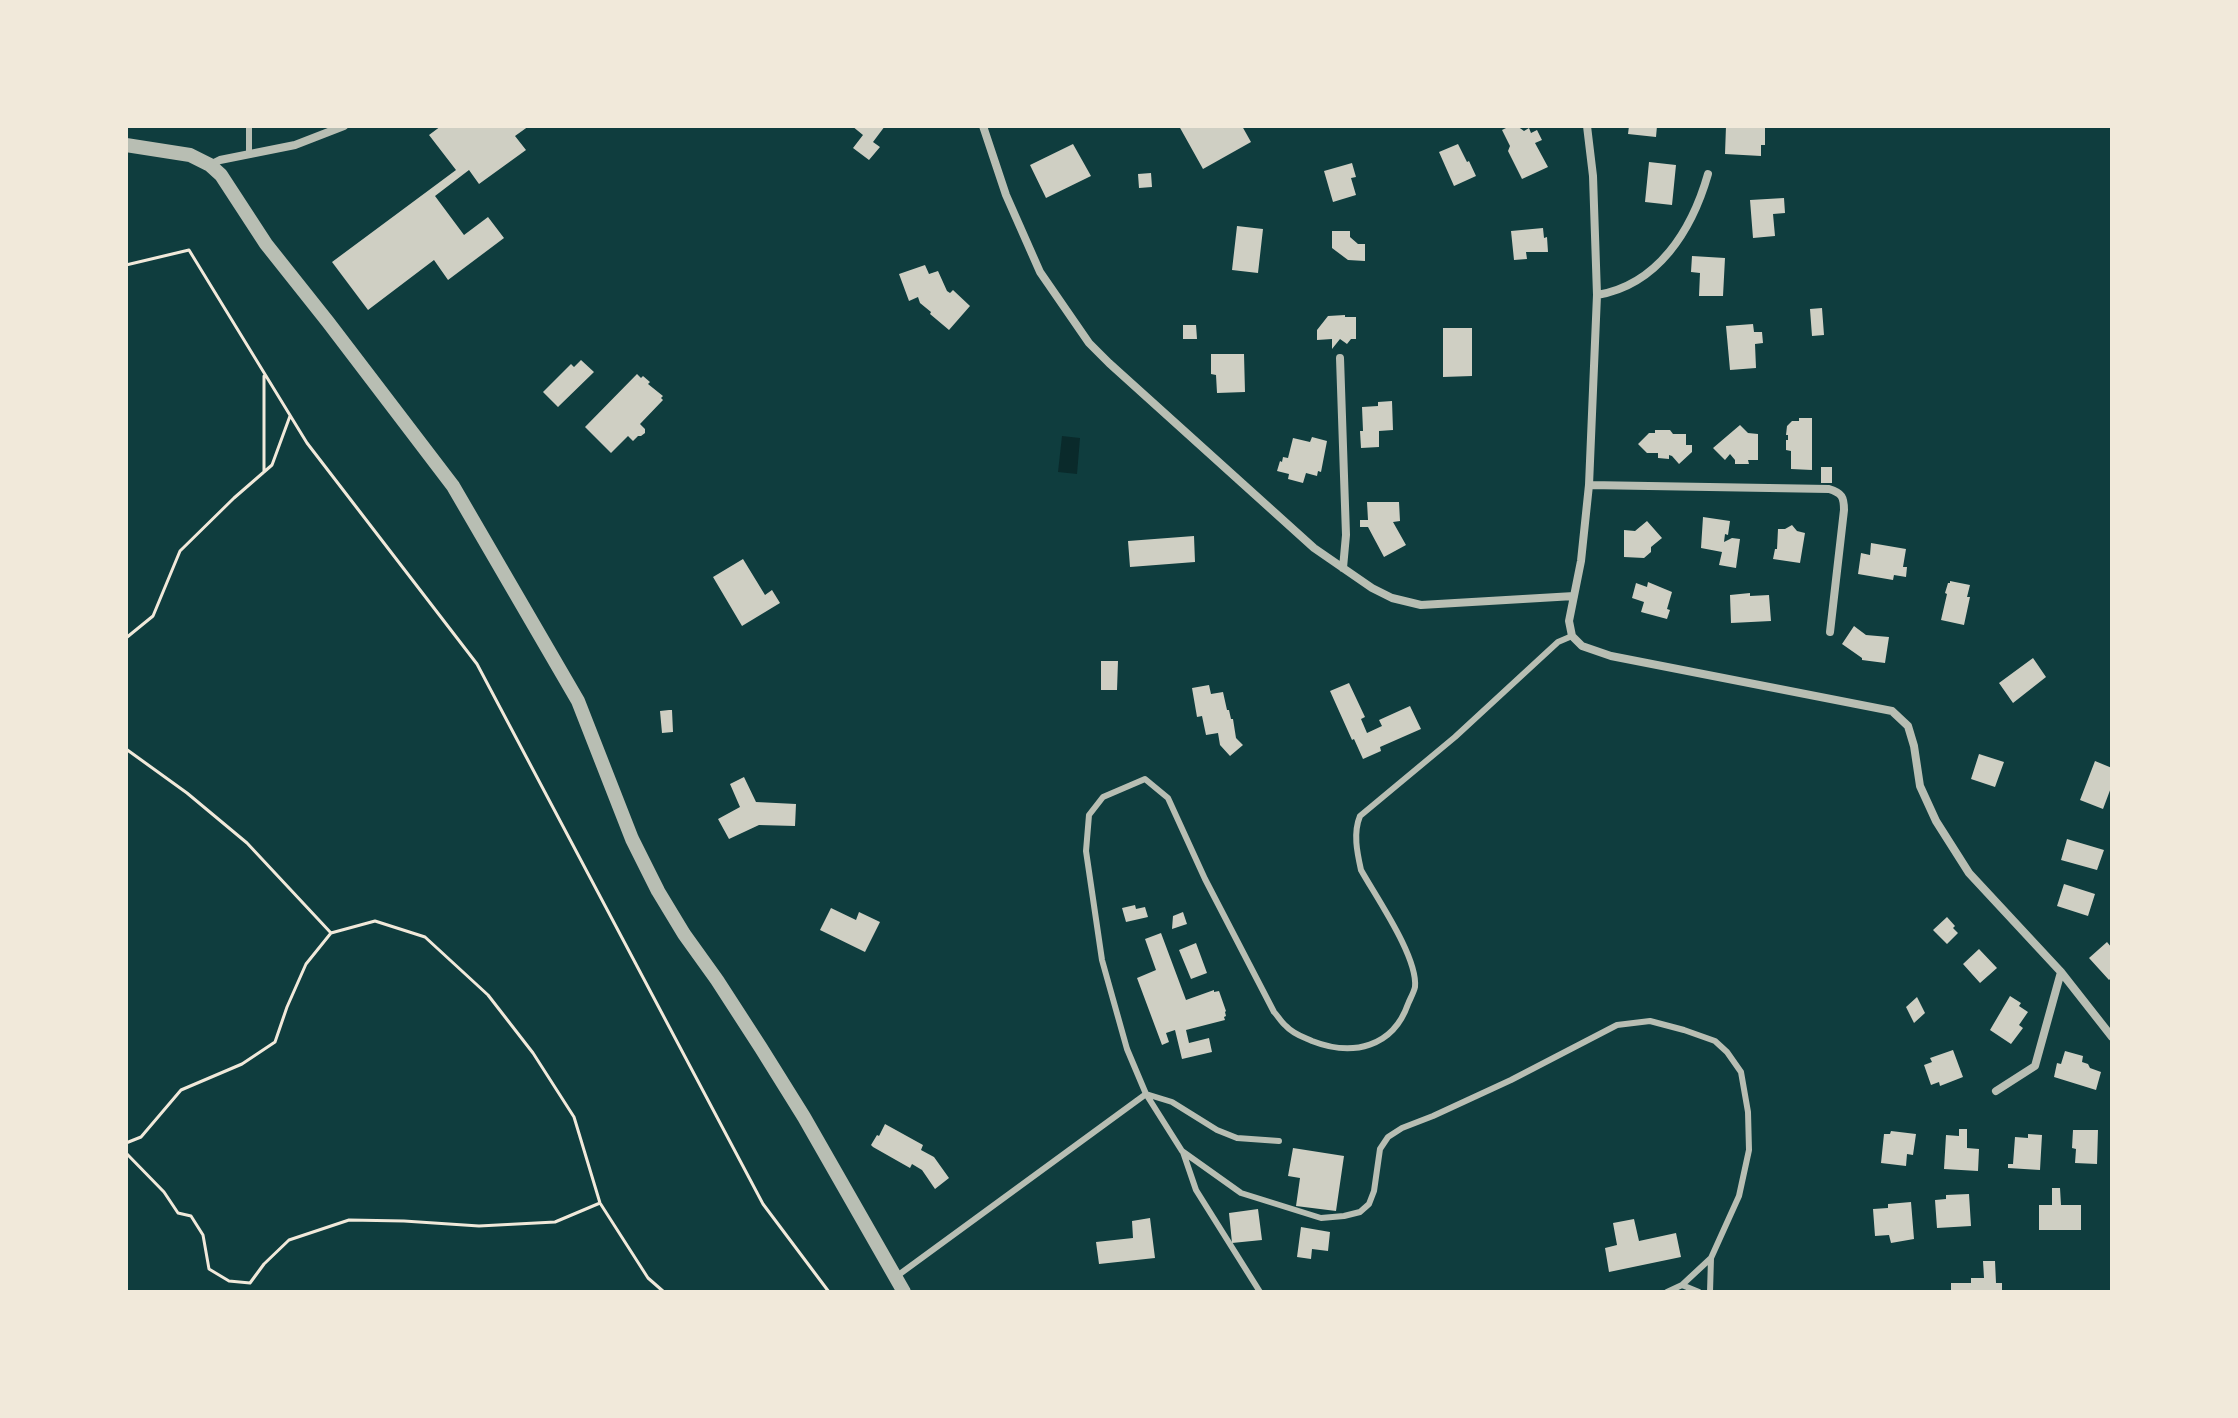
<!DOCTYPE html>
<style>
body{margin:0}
#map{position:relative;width:2238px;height:1418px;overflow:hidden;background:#0f3d3e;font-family:"Noto Sans",sans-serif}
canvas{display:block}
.frame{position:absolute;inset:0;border:128px solid #f1e9da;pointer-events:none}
</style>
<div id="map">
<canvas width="2238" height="1418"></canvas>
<div class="frame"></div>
</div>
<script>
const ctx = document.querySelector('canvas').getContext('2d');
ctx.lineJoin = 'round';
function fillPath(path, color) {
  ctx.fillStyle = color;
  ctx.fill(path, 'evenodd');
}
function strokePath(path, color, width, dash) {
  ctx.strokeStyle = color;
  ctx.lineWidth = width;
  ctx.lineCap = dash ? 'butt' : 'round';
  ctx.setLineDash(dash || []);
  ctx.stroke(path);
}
fillPath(new Path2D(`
 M1062,436l18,2 -3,36 -19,-2z`), '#0a2a2b');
fillPath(new Path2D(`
 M441,126h88l-14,10 11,14 -47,34 -10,-14 -34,26 29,39 24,-18 16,21 -56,42 -14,-20 -66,50 -36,-48 124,-92 -27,-35z
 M852,126h33l-12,16 7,5 -11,13 -16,-12 10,-13z
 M1179,126h63l9,16 -48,27z
 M1510,126h7l7,5 5,-3 2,5 6,-3 5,10 -7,3 13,24 -26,12 -14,-28 2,-5 -8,-16z
 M1629,126h28l-1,11 -28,-3z
 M1726,126h39v19h-4v11l-36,-2z
 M1073,144l18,32 -45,22 -16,-33z
 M1458,144l9,18 2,-1 7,15 -22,10 -15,-34z
 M1649,162l27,3 -4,40 -27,-3z
 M1352,163l4,14 -5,1 5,17 -23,7 -9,-31z
 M1151,173l1,14 -13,1 -1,-14z
 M1784,198l1,15 -12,1 2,22 -22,2 -3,-38z
 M1237,226l26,3 -5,44 -26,-3z
 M1543,228l1,10 3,-1 1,15h-22l1,7 -13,1 -3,-29z
 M1332,231h18v6l8,7h7v17l-17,-1 -16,-12z
 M1692,256l33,2 -2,38h-24l1,-23 -9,-1z
 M925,265l4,9 9,-3 9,20 3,2 3,-3 17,16 -21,24 -19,-16 1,-2 -11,-9 -2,-6 -9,4 -10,-27z
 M1822,308l2,27 -12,1 -2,-27z
 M1345,315v2h11v22h-5l-4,5 -7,-5 -8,10v-10l-15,1v-10l11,-14z
 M1753,324l1,8h8l1,11 -8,1 1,24 -26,2 -4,-44z
 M1183,325h13l1,14h-14z
 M1443,328h29v48l-29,1z
 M1211,354h33l1,38 -28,1 -1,-18 -5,-1z
 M581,360l13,12 -36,35 -15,-15 28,-28 3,3z
 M637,374l4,4 2,-2 7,6 -2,2 15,12 -2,2 2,2 -23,24 5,5v4l-4,3h-3l-5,5 -5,-5 -17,17 -26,-26z
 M1392,401l1,29 -14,1v16l-18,1 -1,-17h3l-1,-24 16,-1v-4z
 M1799,418h13v52l-21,-1v-18l-5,-1v-10h2v-5h-2l1,-9 5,-5h7z
 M1740,425l8,8 10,1v26h-10l1,4h-14v-4l-5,-6 -5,6 -12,-12z
 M1655,430h15l3,4h13v11h6v7l-13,12 -7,-8 -3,-1v4l-11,-1v-5h-11l-9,-9 11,-11h6z
 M1312,437l15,4 -6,31 -3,-1 -1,5 -11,-3 -3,10 -15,-4 1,-5 -12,-3 3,-10 2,1 1,-5 5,1 5,-20 17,4z
 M1821,467h11v16h-11z
 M1367,502h32l1,19 -7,1 13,23 -22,12 -16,-30h-8v-7h8z
 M1703,517l27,4 -2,14 -3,-1 -1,8 8,-4 8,1 -4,29 -17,-3 3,-13 -21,-4z
 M1647,521l15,17 -11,9v5l-7,6 -20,-1v-27l11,1z
 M1792,525l5,6 8,2 -5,30 -27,-4 2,-10h2l1,-20h7z
 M1194,536l1,26 -65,5 -2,-26z
 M1871,543l35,6 -3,18h4l-1,10 -12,-2 -1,5 -35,-6 3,-21 9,2z
 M743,559l22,36 7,-5 8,13 -38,23 -29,-49z
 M1950,581l20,4 -3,12h3l-6,28 -23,-5 6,-26 -2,-1 3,-10h2z
 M1648,582l24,10 -5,17 3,1 -3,9 -26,-7 3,-10 -12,-4 4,-15 11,4z
 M1750,593v3l19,-1 2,26 -40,2 -1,-28z
 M1854,626l12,9 23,2 -4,26 -23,-3v-2l-20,-14z
 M2033,658l13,19 -33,26 -14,-20z
 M1101,661h17l-1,29h-16z
 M1349,683l16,34 -4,2 6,14 15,-7 -3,-6 31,-14 11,23 -41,18 1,4 -18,8 -9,-20 -2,1 -22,-49z
 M1209,685l2,9 12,-2 4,18h2l2,9h2l3,19 7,7 -13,11 -10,-11 -2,-12 -12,2 -4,-19 -5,1 -5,-29z
 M669,710h3l1,22 -11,1 -2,-22z
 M1979,754l25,8 -9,25 -24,-8z
 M2095,761l17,7v17l-9,24 -23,-9z
 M744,777l12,25 40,2 -1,22 -36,-1 -30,14 -11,-20 22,-12 -10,-23z
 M2067,839l37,11 -7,20 -36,-10z
 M2064,884l31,10 -7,22 -31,-10z
 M1135,905l1,4 9,-2 3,10 -22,5 -4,-14z
 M831,908l25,12 3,-8 21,10 -15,30 -45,-22z
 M1183,912l4,12 -15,5 1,-13z
 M1947,917l8,9 -2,2 5,5 -11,11 -14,-14z
 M1161,933l25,67 28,-10v2l5,-1 7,20 -1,1 1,4 -2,1 1,3 -39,10 3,13 20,-5 3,14 -30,7 -7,-29 -9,3 3,9 -7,3 -25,-67 19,-8 -11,-31z
 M2107,942l5,6v29l-3,3 -20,-22z
 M1196,943l11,30 -16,6 -12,-29z
 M1979,949l18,19 -17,15 -17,-19z
 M2010,996l11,7 -2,3 9,6 -9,13 4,3 -12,16 -21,-14z
 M1917,997l8,16 -11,10 -8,-16z
 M1953,1050l10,27 -23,9 -1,-4 -8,3 -7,-20 8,-3 -2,-4z
 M2065,1051l18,5 -1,6 6,2 2,4 11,4 -5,18 -42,-13 3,-14 4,1z
 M885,1124l38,21 -2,5 13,7 15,21 -14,11 -13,-19 -10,-6 -2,4 -37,-21 -2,-2 6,-10 2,1z
 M1959,1129h8v19l12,1 -1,22 -34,-2 2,-34 13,1z
 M2073,1130h25l-1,34 -22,-1 1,-14 -4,-1z
 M1891,1131l25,3 -3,21 -6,-1 -1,12 -25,-3 3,-29h6z
 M2028,1134l14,1 -2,35 -32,-2v-4h5l2,-27 13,1z
 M1293,1148l51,8 -8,55 -40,-5 4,-28 -12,-2z
 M2052,1188h8l1,17h20v25h-42v-25h13z
 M1969,1194l2,32 -34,2 -2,-28 11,-1v-4z
 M1911,1202l3,37 -23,4 -2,-8 -14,1 -2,-27 15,-1v-4z
 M1258,1209l4,31 -30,3 -3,-30z
 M1150,1218l5,40 -56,6 -3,-22 37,-4 -1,-17z
 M1634,1219l5,22 37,-8 5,24 -72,15 -4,-24 12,-3 -4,-22z
 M1301,1227l29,5 -2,19 -16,-2 -1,10 -14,-2z
 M1983,1261h12l1,22h6v9h-51v-9h20v-5h13z`), '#cfcfc3');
strokePath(new Path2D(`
 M126,265l63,-15 118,193 170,221 286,540 66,88
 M264,472v-96
 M126,638l27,-22 27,-65 54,-53 38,-33 18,-49
 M126,749l61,44 60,50 84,90
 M126,1143l15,-6 40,-47 61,-26 33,-22 12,-35 19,-43 25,-31 44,-12 50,16 63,58 45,58 41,64 26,86 48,75 16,14
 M126,1153l38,39 14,21 13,3 12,19 6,34 20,12 21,2 14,-19 25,-24 60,-20 55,1 75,5 76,-4 45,-19`), '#f1e9da', 3);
strokePath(new Path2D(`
 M249,126v29
 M1572,636l-14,6 -103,95 -95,79c-7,17 -3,36 1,54 15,27 57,87 54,117 -1,5 -5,12 -7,17 -15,43 -55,53 -96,37 -9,-4 -19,-7 -26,-15 -5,-4 -8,-10 -12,-14l-69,-133 -37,-81 -23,-19 -42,18 -14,18 -3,36 16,109 25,89 19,45 36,57 59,42 80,25 23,-2 16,-4 9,-8 5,-13 6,-42 8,-12 14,-9 31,-12 78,-36 106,-55 33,-4 34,9 31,11 12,11 14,20 7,40 1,38 -10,46 -28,62 -29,27
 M1183,1152l13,38 64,102
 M897,1276l249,-182 26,8 45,28 20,8 42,3
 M1667,1292l15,-7 17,7
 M1710,1292l1,-34`), '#b8beb3', 6);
strokePath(new Path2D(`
 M983,126l23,69 34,77 49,71 20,20 205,185 58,40 20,10 29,7 153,-9
 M1587,126l6,50 4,119 -8,190 -8,76 -12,60 3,15 10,10 29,10 281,55 16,15 6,20 6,40 16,35 33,52 92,99 51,65
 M210,165l10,-5 75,-15 49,-19
 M1597,295c61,-10 95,-65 111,-121
 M1340,358l6,177 -3,33
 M1589,485l240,4c13,4 15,8 15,21l-14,122
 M1996,1091l39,-25 26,-94`), '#b8beb3', 8);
strokePath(new Path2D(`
 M126,145l64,10 20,10 11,10 45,69 62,78 125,164 125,215 54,138 26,52 26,43 33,46 44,68 43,69 100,175`), '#b8beb3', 14);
</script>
